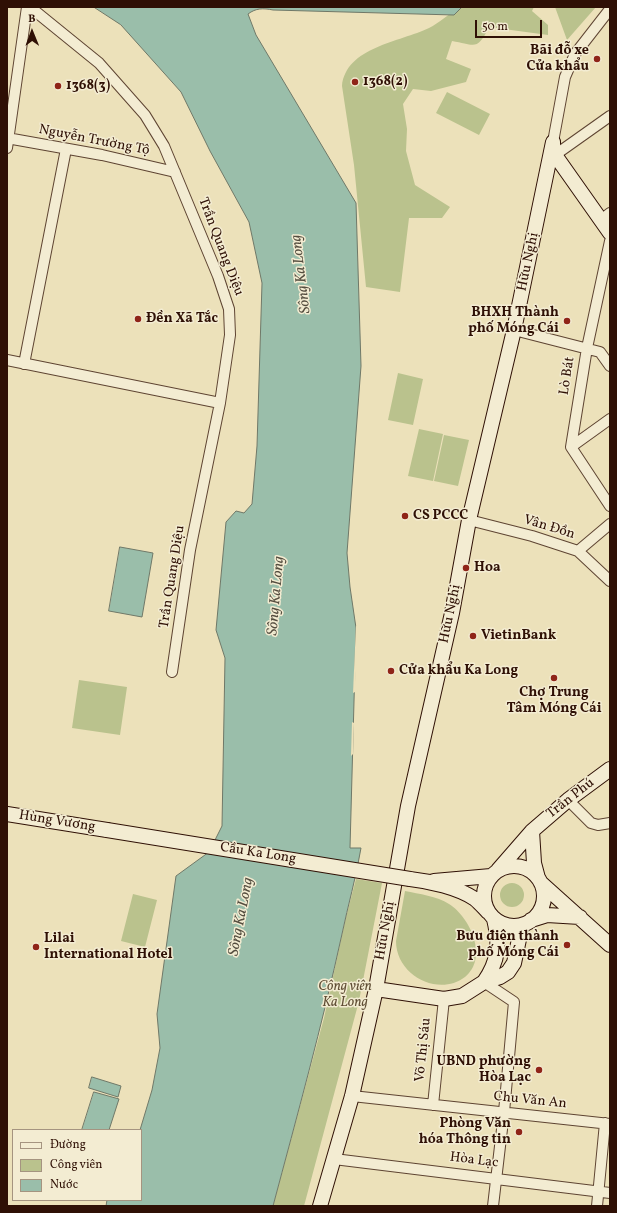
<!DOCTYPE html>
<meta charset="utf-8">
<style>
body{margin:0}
#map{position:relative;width:617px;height:1213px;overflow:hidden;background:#ece1ba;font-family:Vollkorn,serif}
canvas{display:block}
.frame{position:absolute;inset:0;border:8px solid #2f1005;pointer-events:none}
.legend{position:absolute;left:12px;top:1129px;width:130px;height:72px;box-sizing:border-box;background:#f3ecd2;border:1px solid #a59480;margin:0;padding:5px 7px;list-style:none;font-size:12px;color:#2f1005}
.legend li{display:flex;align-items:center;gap:8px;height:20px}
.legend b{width:20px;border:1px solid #a59480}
.north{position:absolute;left:12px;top:12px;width:40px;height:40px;-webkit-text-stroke:3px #f3ecd2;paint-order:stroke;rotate:359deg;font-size:11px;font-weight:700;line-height:16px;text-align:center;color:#2f1005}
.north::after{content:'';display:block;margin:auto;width:14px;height:18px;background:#2f1005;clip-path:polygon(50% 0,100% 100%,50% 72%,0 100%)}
.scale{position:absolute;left:475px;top:20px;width:67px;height:18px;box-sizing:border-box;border:2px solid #2f1005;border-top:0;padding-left:5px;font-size:12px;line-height:14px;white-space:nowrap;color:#2f1005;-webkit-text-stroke:3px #f3ecd2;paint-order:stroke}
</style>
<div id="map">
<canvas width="617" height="1213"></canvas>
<div class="frame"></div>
<ul class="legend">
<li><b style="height:5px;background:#f3ecd2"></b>Đường</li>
<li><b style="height:11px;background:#bac28d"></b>Công viên</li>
<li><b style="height:11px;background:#9abeaa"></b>Nước</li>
</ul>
<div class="north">B</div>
<div class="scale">50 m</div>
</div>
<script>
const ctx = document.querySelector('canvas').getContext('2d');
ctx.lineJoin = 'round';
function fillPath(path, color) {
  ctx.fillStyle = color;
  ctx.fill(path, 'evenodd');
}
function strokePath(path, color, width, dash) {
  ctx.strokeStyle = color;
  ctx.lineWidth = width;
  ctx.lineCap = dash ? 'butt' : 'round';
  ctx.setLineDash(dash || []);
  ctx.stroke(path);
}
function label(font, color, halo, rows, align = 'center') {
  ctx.font = font + ' Vollkorn,serif';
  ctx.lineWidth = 3;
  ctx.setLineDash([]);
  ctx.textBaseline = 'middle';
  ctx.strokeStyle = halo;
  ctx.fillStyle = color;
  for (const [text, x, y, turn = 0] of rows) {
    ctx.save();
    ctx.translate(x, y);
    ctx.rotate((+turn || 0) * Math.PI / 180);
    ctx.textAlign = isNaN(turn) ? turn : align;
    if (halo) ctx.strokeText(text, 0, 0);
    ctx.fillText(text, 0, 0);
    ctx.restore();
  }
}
fillPath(new Path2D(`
 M459,7h75l-2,4 16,14v10l-59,-8c-12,24 -13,18 -37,14l-6,18 25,10 -5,13 -35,9 -18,-2 -10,15 4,25 -1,22 9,34 35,22 -8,11h-33l-9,74 -34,-5 -12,-122 -12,-79c4,-39 58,-44 87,-58 10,-5 20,-14 30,-21z
 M555,7h41l-29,33z
 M447,92l43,22 -11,21 -43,-22z
 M398,373l25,6 -10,46 -25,-5z
 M419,429l24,5 -10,47 -25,-5z
 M444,435l25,5 -11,46 -24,-5z
 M79,680l48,7 -7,48 -48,-7z
 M356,879l26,4 -23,118 -55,205h-31l51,-188 22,-101z
 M500 895a12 12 0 1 1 24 0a12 12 0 1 1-24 0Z
 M405,891c14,3 32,5 44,13 21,13 40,54 16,73 -26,20 -69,-1 -69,-36z
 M133,894l24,6 -12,47 -24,-6z`), '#bac28d');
const water = new Path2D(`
 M94,7h368l-8,8 -181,-5c-10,-2 -17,-2 -25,4l8,21 100,168 5,163 -14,187 3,34 6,41 -6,220h11c-5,30 -13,57 -19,86 -20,92 -45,182 -69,272h-167l1,-6h34l-1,-70 12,-40 8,-42 -3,-34 19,-138 33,-24 13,-26 3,-168 -9,-28 10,-108 10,-11 8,2 8,-9 5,-58 5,-163 -13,-61 -39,-71 -29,-59 -60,-67z
 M120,547l33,6 -11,64 -33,-6z
 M92,1077l29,9 -3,11 -29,-9z
 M94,1092l25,7 -10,31h-27z`);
fillPath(water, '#9abeaa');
strokePath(water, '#6f7868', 1);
fillPath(new Path2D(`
 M356,625l2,3 -3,64 -2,1z
 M352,722l2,1 -1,31 -2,2z`), '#ece1ba');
const street = new Path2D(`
 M30,7l69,56 46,52 19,31 54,130 11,33 1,26 -10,68 -30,147 -18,122
 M7,138l95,17 73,17
 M553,142l12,-65 10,-23 35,-45
 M7,148l20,-141
 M555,155l55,-39
 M601,220l9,-7
 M610,241l-23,107 -16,99 39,59
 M514,330l86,22 10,14
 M7,360l213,43
 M24,364l42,-215
 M571,447l39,-28
 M469,520l63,16 46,15 32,30
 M578,551l32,-27
 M568,800l23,23 7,2 12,-2
 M484,982l30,20 -10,110 -11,94
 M352,1096l258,28
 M433,1105l11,-106
 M334,1159l276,34
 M597,1206l8,-83`);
const secondary = new Path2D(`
 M553,144l2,11 55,78
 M7,814l100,16
 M532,831l2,32 4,15
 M484 896a30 30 0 1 1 60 0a30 30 0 1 1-60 0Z
 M498,870l34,-39 36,-31 42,-31
 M410,879c19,2 49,9 65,20 5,4 9,9 13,13
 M434,881l57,-5
 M541,883l69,62
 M531,920l16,-5 33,2
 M484,982c15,-22 16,-38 10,-63
 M376,989l68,10 18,-3 22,-14 16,-5 8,-5 6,-9 8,-38
 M320,1206l32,-110 24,-107 32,-183 44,-193 17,-93 45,-190 39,-188`);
strokePath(street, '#5e4432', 12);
strokePath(secondary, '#2f1005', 16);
strokePath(street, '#f3ecd2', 10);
strokePath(secondary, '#f3ecd2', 14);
const secondaryBridge = new Path2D(`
 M107,830l303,49`);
strokePath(secondaryBridge, '#2f1005', 16, []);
strokePath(secondaryBridge, '#f3ecd2', 14);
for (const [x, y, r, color] of [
 [597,59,4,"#8f2418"],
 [355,82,4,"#8f2418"],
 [58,86,4,"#8f2418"],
 [138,319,4,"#8f2418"],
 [567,321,4,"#8f2418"],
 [405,516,4,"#8f2418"],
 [466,568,4,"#8f2418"],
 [473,636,4,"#8f2418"],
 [391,671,4,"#8f2418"],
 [554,678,4,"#8f2418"],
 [567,945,4,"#8f2418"],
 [36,947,4,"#8f2418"],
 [539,1070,4,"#8f2418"],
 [519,1132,4,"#8f2418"]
]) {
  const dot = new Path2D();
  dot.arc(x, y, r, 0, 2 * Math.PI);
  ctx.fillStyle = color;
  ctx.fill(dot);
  strokePath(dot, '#f3ecd2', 1.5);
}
label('bold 14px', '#2f1005', '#f3ecd2', [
 ["Bãi đỗ xe",589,51,"right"],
 ["Cửa khẩu",589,67,"right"],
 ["1368(2)",363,82],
 ["1368(3)",66,86],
 ["BHXH Thành",559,313,"right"],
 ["phố Móng Cái",559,329,"right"],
 ["Đền Xã Tắc",146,319],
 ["CS PCCC",413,516],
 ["Hoa",474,568],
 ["VietinBank",481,636],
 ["Cửa khẩu Ka Long",399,671],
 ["Chợ Trung",554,693,"center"],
 ["Tâm Móng Cái",554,709,"center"],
 ["Bưu điện thành",559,937,"right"],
 ["phố Móng Cái",559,953,"right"],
 ["Lilai",44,939],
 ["International Hotel",44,955],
 ["UBND phường",531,1062,"right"],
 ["Hòa Lạc",531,1078,"right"],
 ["Phòng Văn",511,1124,"right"],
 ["hóa Thông tin",511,1140,"right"]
], 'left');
label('14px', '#2f1005', '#f3ecd2', [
 ["Nguyễn Trường Tộ",94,141,11],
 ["Trần Quang Diệu",220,247,69],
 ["Hữu Nghị",529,262,-78],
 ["Lò Bát",568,376,-81],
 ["Vân Đồn",549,528,17],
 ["Trần Quang Diệu",173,577,-81],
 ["Hữu Nghị",451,614,-78],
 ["Trần Phú",571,799,-38],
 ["Hùng Vương",57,822,9],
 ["Cầu Ka Long",258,854,9],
 ["Hữu Nghị",386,931,-80],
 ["Võ Thị Sáu",424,1050,-84],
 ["Chu Văn An",530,1101,6],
 ["Hòa Lạc",474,1161,7]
]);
label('italic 14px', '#604e35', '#f3ecd2', [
 ["Công viên",345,987],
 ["Ka Long",345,1003]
]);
label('italic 15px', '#544d3f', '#f3ecd2', [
 ["Sông Ka Long",302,274,-97],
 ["Sông Ka Long",277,596,-85],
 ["Sông Ka Long",242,917,-79]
]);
</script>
